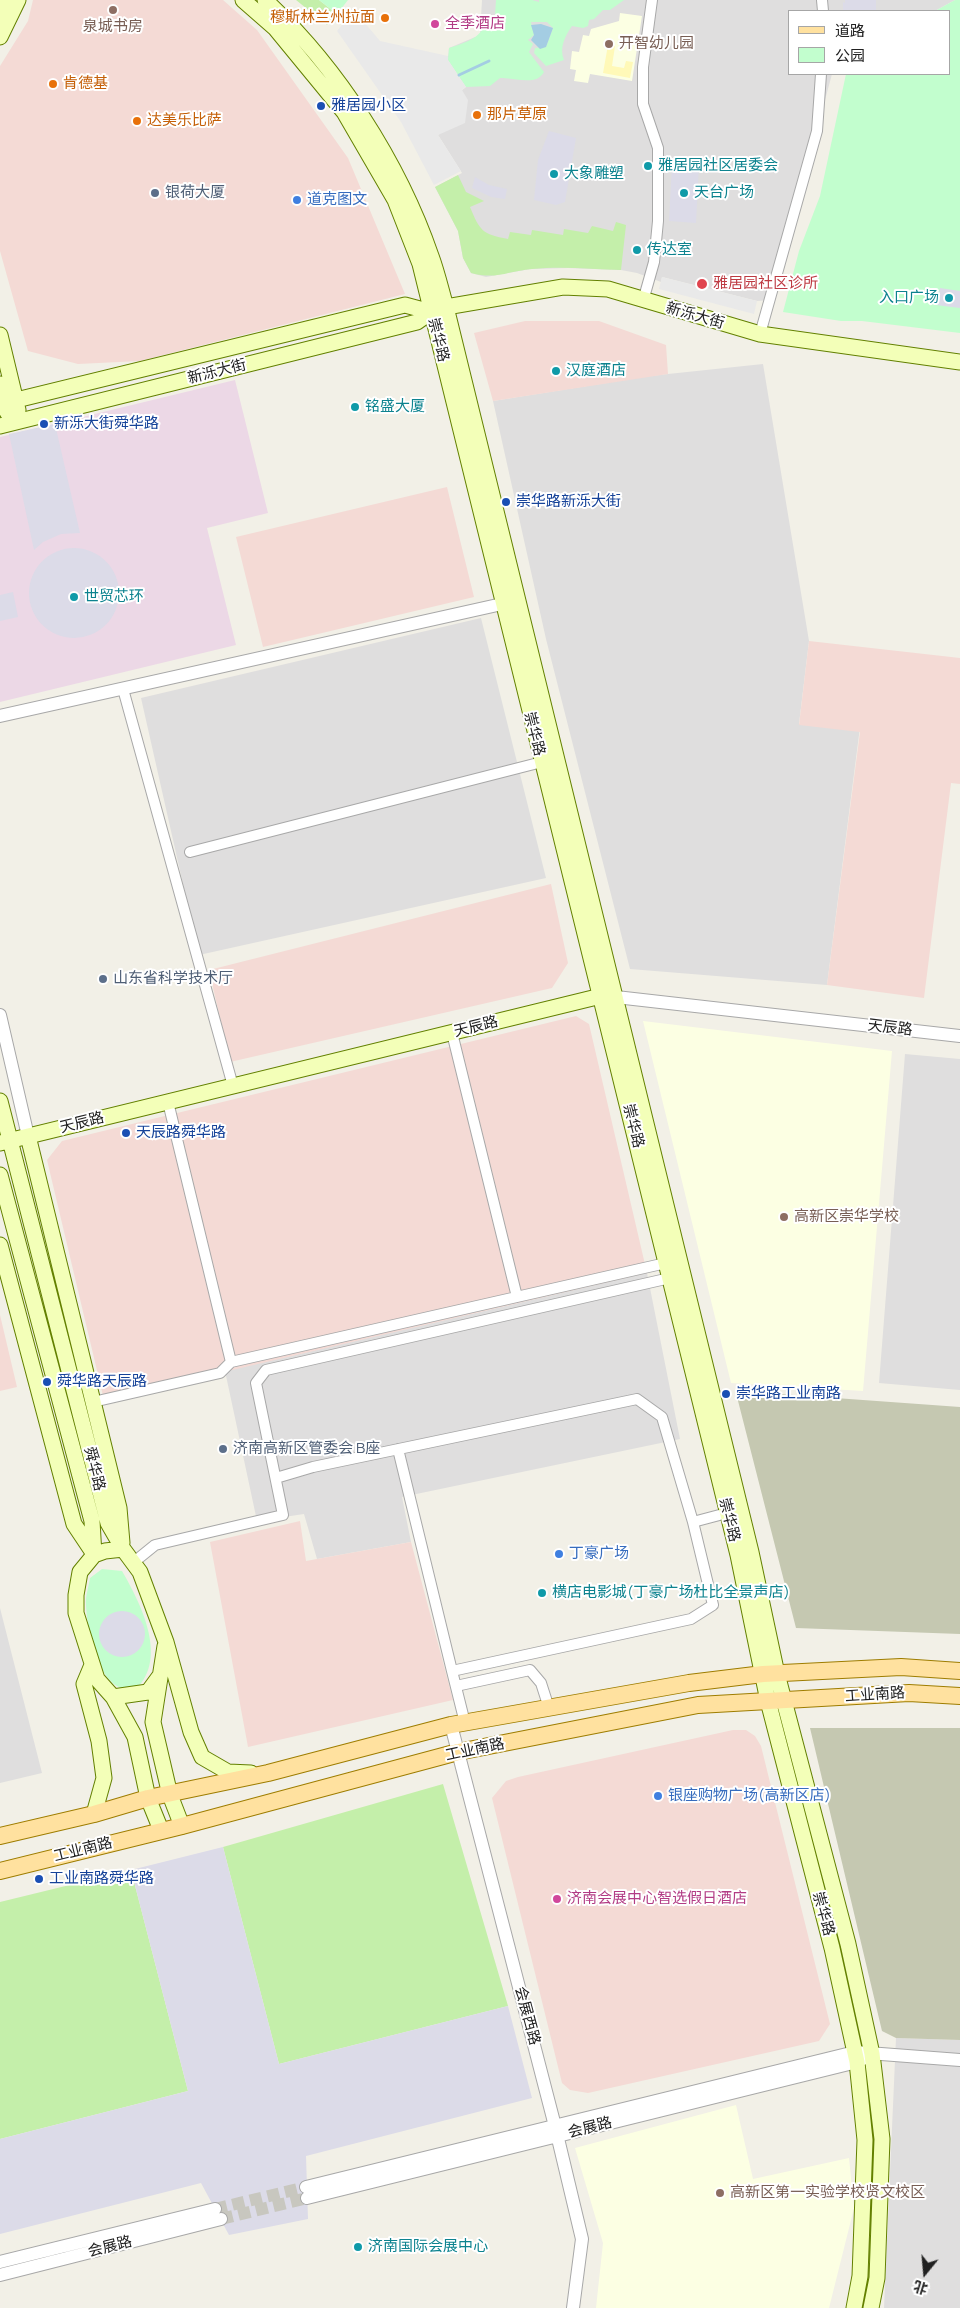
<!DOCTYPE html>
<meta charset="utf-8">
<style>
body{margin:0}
#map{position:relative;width:960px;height:2308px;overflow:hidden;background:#f2f0e7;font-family:Manrope,"Noto Sans SC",sans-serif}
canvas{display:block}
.legend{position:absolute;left:788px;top:10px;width:162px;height:65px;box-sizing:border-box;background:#fff;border:1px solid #a6a6a6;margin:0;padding:6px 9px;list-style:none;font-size:15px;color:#212121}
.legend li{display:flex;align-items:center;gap:10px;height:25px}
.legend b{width:25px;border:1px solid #a6a6a6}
.north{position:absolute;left:900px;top:2248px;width:50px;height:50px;-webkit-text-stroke:4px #fff;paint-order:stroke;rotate:197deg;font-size:14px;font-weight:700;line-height:20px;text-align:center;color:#212121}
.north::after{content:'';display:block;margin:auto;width:18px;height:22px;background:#212121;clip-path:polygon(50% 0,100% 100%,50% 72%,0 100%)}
</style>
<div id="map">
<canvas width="960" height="2308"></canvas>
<ul class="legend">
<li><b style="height:6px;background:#ffe19f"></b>道路</li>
<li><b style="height:14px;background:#c2fece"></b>公园</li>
</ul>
<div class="north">北</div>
</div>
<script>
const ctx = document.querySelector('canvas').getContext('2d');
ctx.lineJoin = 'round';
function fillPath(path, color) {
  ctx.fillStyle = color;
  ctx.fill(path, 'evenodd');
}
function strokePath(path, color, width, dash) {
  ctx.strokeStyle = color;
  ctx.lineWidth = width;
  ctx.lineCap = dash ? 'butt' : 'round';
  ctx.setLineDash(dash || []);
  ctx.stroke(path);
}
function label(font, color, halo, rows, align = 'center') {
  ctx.font = font + ' Manrope,"Noto Sans SC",sans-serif';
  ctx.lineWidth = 4;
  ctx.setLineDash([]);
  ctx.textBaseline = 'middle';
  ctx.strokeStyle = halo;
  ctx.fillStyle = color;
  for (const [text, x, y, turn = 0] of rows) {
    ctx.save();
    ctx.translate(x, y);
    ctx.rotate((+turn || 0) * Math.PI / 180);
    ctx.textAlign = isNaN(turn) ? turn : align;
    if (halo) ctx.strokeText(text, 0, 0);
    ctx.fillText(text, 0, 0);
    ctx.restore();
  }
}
fillPath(new Path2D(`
 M482,0h473l-20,11h-146v63h43l-61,226 -14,1 -95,-24 -1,5 -24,-9 -16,-3 -53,-2 -38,1 -44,8 -15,-4 -8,-15 -5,-27 -23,-44 27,-14 -24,-38 24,-45 4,-3 -18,-27 1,-12 31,-13z
 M763,364l46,277 -10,83 61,3 -33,258 -197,-16 -84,-330 -53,-238 156,-25z
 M481,618l65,260 -347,77 -58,-257z
 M905,1054l55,5v331l-81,-7z
 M647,1273l33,166 -278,58 9,45 -94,17 -13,-45 -47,7 -32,-150z
 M0,1608l42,165 -42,10z
 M896,2038l64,2v268h-76z`), '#dfdede');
fillPath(new Path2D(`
 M33,0h190l34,30 91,128 57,136 -265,67 -62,3 -50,-13 -28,-100v-185l28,-45z
 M525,321h74l67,24 2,29 -175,27 -19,-68z
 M447,487l27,110 -211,50 -27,-110z
 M809,641l151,17v126l-9,-1 -27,215 -97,-13 33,-253 -61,-7z
 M551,884l17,79 -16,25 -322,74 -21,-92z
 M576,1016l13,8 58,249 -543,127 -57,-240 15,-19z
 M0,1315l17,72 -17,4z
 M300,1521l6,40 105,-19 42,158 -205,47 -38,-205z
 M733,1730h13l9,6 6,10 69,278 -11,17 -231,52 -18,-3 -8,-7 -70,-285 14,-17 12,-4z`), '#f4dad5');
fillPath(new Path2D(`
 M235,380l33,133 -61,15 29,117 -236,57v-265z`), '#ecd8e6');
fillPath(new Path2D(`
 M620,13l22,3 -10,65 -42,-7 -2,9 -14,-2 2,-11 -6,-1 2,-18 7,1 4,-17 6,1 2,-7 28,-8z
 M643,1021l249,30 -29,340 -132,-8z
 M736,2105l17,74 96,-21 5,50 -25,100h-233l7,-65 -28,-95z`), '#fcffe3');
fillPath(new Path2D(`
 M736,1393h30l194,14v227l-164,-6z
 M810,1728h150v312l-64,-2 -14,-7z`), '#c5c8b1');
fillPath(new Path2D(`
 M296,0h23l18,14 -10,11z
 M458,175l8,17 18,9 -14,6c10,24 12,27 38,32l2,-7 21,3 1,-5 31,5 1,-6 24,4 4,-7 21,5 3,-9 10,3 -5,45c-30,-1 -59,-4 -89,-1 -24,2 -36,11 -61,4l-8,-15 -5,-27 -23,-44z
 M443,1784l65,222 -229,58 -56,-217z
 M131,1870l57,221 -188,48v-237z`), '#c4efaa');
fillPath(new Path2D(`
 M608,45l7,1 -3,20 12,2 2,-7 7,1 -3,16 -27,-5z`), '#fff9b8');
fillPath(new Path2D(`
 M319,0h29l-11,14z
 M496,0h36l7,2v-2h85l-14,10h-7l-9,9 -5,1 -1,6 -5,2 -11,-2c-7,10 -13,22 -8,34l-18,6 -12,-13 1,-5 11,-1 7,-19 -6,-6h-16l3,13 -6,5 5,4 -4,8 15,20c-8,15 -30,5 -44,6l-10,8 -24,1 -18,-27 1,-12c12,-4 28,-8 34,-20l8,-2 4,-11z
 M955,0h5v333l-98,-12h-21l-58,-9 16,-61 21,-55 26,-122h103v-63h-14z
 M102,1569l20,2c18,31 47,87 14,118 -3,0 -8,1 -11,0 -28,-5 -38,-61 -39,-84 -1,-9 3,-19 4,-27z`), '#c2fece');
fillPath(new Path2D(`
 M354,10l26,31 68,15v4l18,27 -4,3 6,10 -3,23 -27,12 23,36 -27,14 -33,-63 -64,-91z
 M662,277l95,24 -3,13 -95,-25z`), '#e9e9e9');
fillPath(new Path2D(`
 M845,0h31v11h-33v-9l2,1z
 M549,131l27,7 -11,64 -9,3 -22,-5 4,-40z
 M672,164l27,1 -3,58 -27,-2z
 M475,177l14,8 18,4 -2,10 -14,-2 -19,-9z
 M940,288l20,3v17l-24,-3z
 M55,424l25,109 -19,1 -18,8 -9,8 -25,-116z
 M29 593a45 45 0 1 1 90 0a45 45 0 1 1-90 0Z
 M13,592l5,25 -18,4v-26z
 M99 1634a23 23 0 1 1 46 0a23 23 0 1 1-46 0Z
 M223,1847l56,217 229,-58 24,92 -226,58 2,63 -79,16 -28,-52 -201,51v-95l188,-48 -57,-221z`), '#dcdbe8');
fillPath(new Path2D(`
 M541,24l12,4 -7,19 -6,2 -9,-9 3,-5 -3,-10z`), '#a4cde3');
strokePath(new Path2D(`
 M459,75l30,-14`), '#a4cde3', 3);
strokePath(new Path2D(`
 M215,2209l91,-22
 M221,2219l86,-21`), '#c8c7bf', 12, [12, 6]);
const minor = new Path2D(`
 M822,0l1,11
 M643,301l11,-39 4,-41v-73l-15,-44v-37l9,-67
 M760,334l57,-203 4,-57
 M123,689l110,397
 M190,852l352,-90
 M452,1033l65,264
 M168,1102l63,260 435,-99
 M93,1402l127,-29 11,-11
 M276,1478l37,-11 324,-68 25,18 31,105 20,83 -22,14 -239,52 -54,-222
 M693,1522l34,-9
 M134,1562l21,-17 128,-30 -27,-132 10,-13 404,-92
 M452,1671l13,52
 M456,1686l74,-16 11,13 8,25`);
const tertiary = new Path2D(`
 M0,716l502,-112
 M616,997l344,39
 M0,1015l28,121
 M451,1725l104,401 27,113 -9,69
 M306,2187l549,-135 105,8
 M307,2198l550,-136 8,-4
 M0,2262l215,-53
 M0,2275l221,-56`);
const secondary = new Path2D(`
 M243,0l32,28 69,84 51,88 25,64 318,1291 30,146 64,247 25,114 8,78 -5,136 -6,32
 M265,0c72,66 134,163 166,256 6,16 10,34 15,51l305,1245 26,122 71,270 24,110 10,85 -5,139 -6,30
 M0,12l5,-12
 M0,37l18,-37
 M0,335l18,75
 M0,384l7,28
 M0,404l405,-99 26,7
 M0,426l417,-104 14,-10 15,-5 117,-20 45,2 152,45 200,28
 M0,1101l108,422 15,26 17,23 26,70 25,90 11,25 26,15 23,1
 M28,1136l91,372 3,35
 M0,1143l601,-147 9,1
 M0,1175l92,346 2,34 -14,17 -4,23v18l21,66 16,18 22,40 13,61 13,32
 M0,1245l74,279 20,30
 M94,1555l11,-4 18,-2
 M165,1646l-12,76 17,73 12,31
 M92,1665l-8,19 15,57 5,37 -10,36
 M113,1697l35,-5 11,-15`);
const primary = new Path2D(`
 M0,1836l94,-22 54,-16 120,-25 183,-48 238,-42 74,-9 138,-7 59,4
 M0,1871l182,-45 276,-74 240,-47 211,-12 51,3`);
strokePath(minor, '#a8a8a8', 12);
strokePath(tertiary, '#a8a8a8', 14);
strokePath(secondary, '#638000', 17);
strokePath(primary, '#9e7d00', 18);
strokePath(minor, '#fff', 10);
strokePath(tertiary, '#fff', 12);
strokePath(secondary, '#f3ffb8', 15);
strokePath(primary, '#ffe19f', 16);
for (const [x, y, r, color] of [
 [113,10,5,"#8d6e63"],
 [385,18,5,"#e8710a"],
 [435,24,5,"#d1479c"],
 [609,44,5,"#8d6e63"],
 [53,84,5,"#e8710a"],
 [321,106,5,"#1a4fb4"],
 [477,115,5,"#e8710a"],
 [137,121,5,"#e8710a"],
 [648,166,5,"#0f9aa8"],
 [554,174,5,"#0f9aa8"],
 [155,193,5,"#5c6f8a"],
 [684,193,5,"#0f9aa8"],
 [297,200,5,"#3f7fe0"],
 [637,250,5,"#0f9aa8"],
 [702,284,6,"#e0444e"],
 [949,298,5,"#0f9aa8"],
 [556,371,5,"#0f9aa8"],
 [355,407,5,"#0f9aa8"],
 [44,424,5,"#1a4fb4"],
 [506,502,5,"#1a4fb4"],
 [74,597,5,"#0f9aa8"],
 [103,979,5,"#5c6f8a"],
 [126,1133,5,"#1a4fb4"],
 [784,1217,5,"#8d6e63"],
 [47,1382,5,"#1a4fb4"],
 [726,1394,5,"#1a4fb4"],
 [223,1449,5,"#5c6f8a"],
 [559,1554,5,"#3f7fe0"],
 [542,1593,5,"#0f9aa8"],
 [658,1796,5,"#3f7fe0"],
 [39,1879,5,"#1a4fb4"],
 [557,1899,5,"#d1479c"],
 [720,2193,5,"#8d6e63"],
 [358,2247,5,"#0f9aa8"]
]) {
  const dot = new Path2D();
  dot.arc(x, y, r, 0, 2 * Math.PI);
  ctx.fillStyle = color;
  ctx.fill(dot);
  strokePath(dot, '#fff', 2);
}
label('15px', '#c56008', '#fff', [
 ["穆斯林兰州拉面",375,18,"right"],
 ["肯德基",63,84],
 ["那片草原",487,115],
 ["达美乐比萨",147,121]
], 'left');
label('15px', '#b23c85', '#fff', [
 ["全季酒店",445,24],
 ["济南会展中心智选假日酒店",567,1899]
], 'left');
label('15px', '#785e54', '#fff', [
 ["泉城书房",113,27,"center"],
 ["开智幼儿园",619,44],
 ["高新区崇华学校",794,1217],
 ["高新区第一实验学校贤文校区",730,2193]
], 'left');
label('15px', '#164399', '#fff', [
 ["雅居园小区",331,106],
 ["新泺大街舜华路",54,424],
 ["崇华路新泺大街",516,502],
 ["天辰路舜华路",136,1133],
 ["舜华路天辰路",57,1382],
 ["崇华路工业南路",736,1394],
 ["工业南路舜华路",49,1879]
], 'left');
label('15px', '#0d838f', '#fff', [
 ["雅居园社区居委会",658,166],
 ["大象雕塑",564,174],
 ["天台广场",694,193],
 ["传达室",647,250],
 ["入口广场",939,298,"right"],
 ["汉庭酒店",566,371],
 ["铭盛大厦",365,407],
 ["世贸芯环",84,597],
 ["横店电影城(丁豪广场杜比全景声店)",552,1593],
 ["济南国际会展中心",368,2247]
], 'left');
label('15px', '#4e5e75', '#fff', [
 ["银荷大厦",165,193],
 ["山东省科学技术厅",113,979],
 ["济南高新区管委会 B座",233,1449]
], 'left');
label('15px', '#366cbe', '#fff', [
 ["道克图文",307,200],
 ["丁豪广场",569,1554],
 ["银座购物广场(高新区店)",668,1796]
], 'left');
label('15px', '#be3a42', '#fff', [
 ["雅居园社区诊所",713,284]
], 'left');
label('15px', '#212121', '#fff', [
 ["新泺大街",695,316,16],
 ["崇华路",438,340,76],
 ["新泺大街",217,372,-14],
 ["崇华路",534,734,76],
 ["天辰路",476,1027,-14],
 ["天辰路",890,1028,7],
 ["天辰路",82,1123,-14],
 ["崇华路",633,1126,76],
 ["舜华路",94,1469,76],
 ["崇华路",729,1520,76],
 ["工业南路",875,1695,-4],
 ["工业南路",475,1750,-12],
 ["工业南路",83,1850,-14],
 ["崇华路",823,1914,75],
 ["会展西路",527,2016,75],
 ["会展路",590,2128,-14],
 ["会展路",110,2247,-14]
]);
</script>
